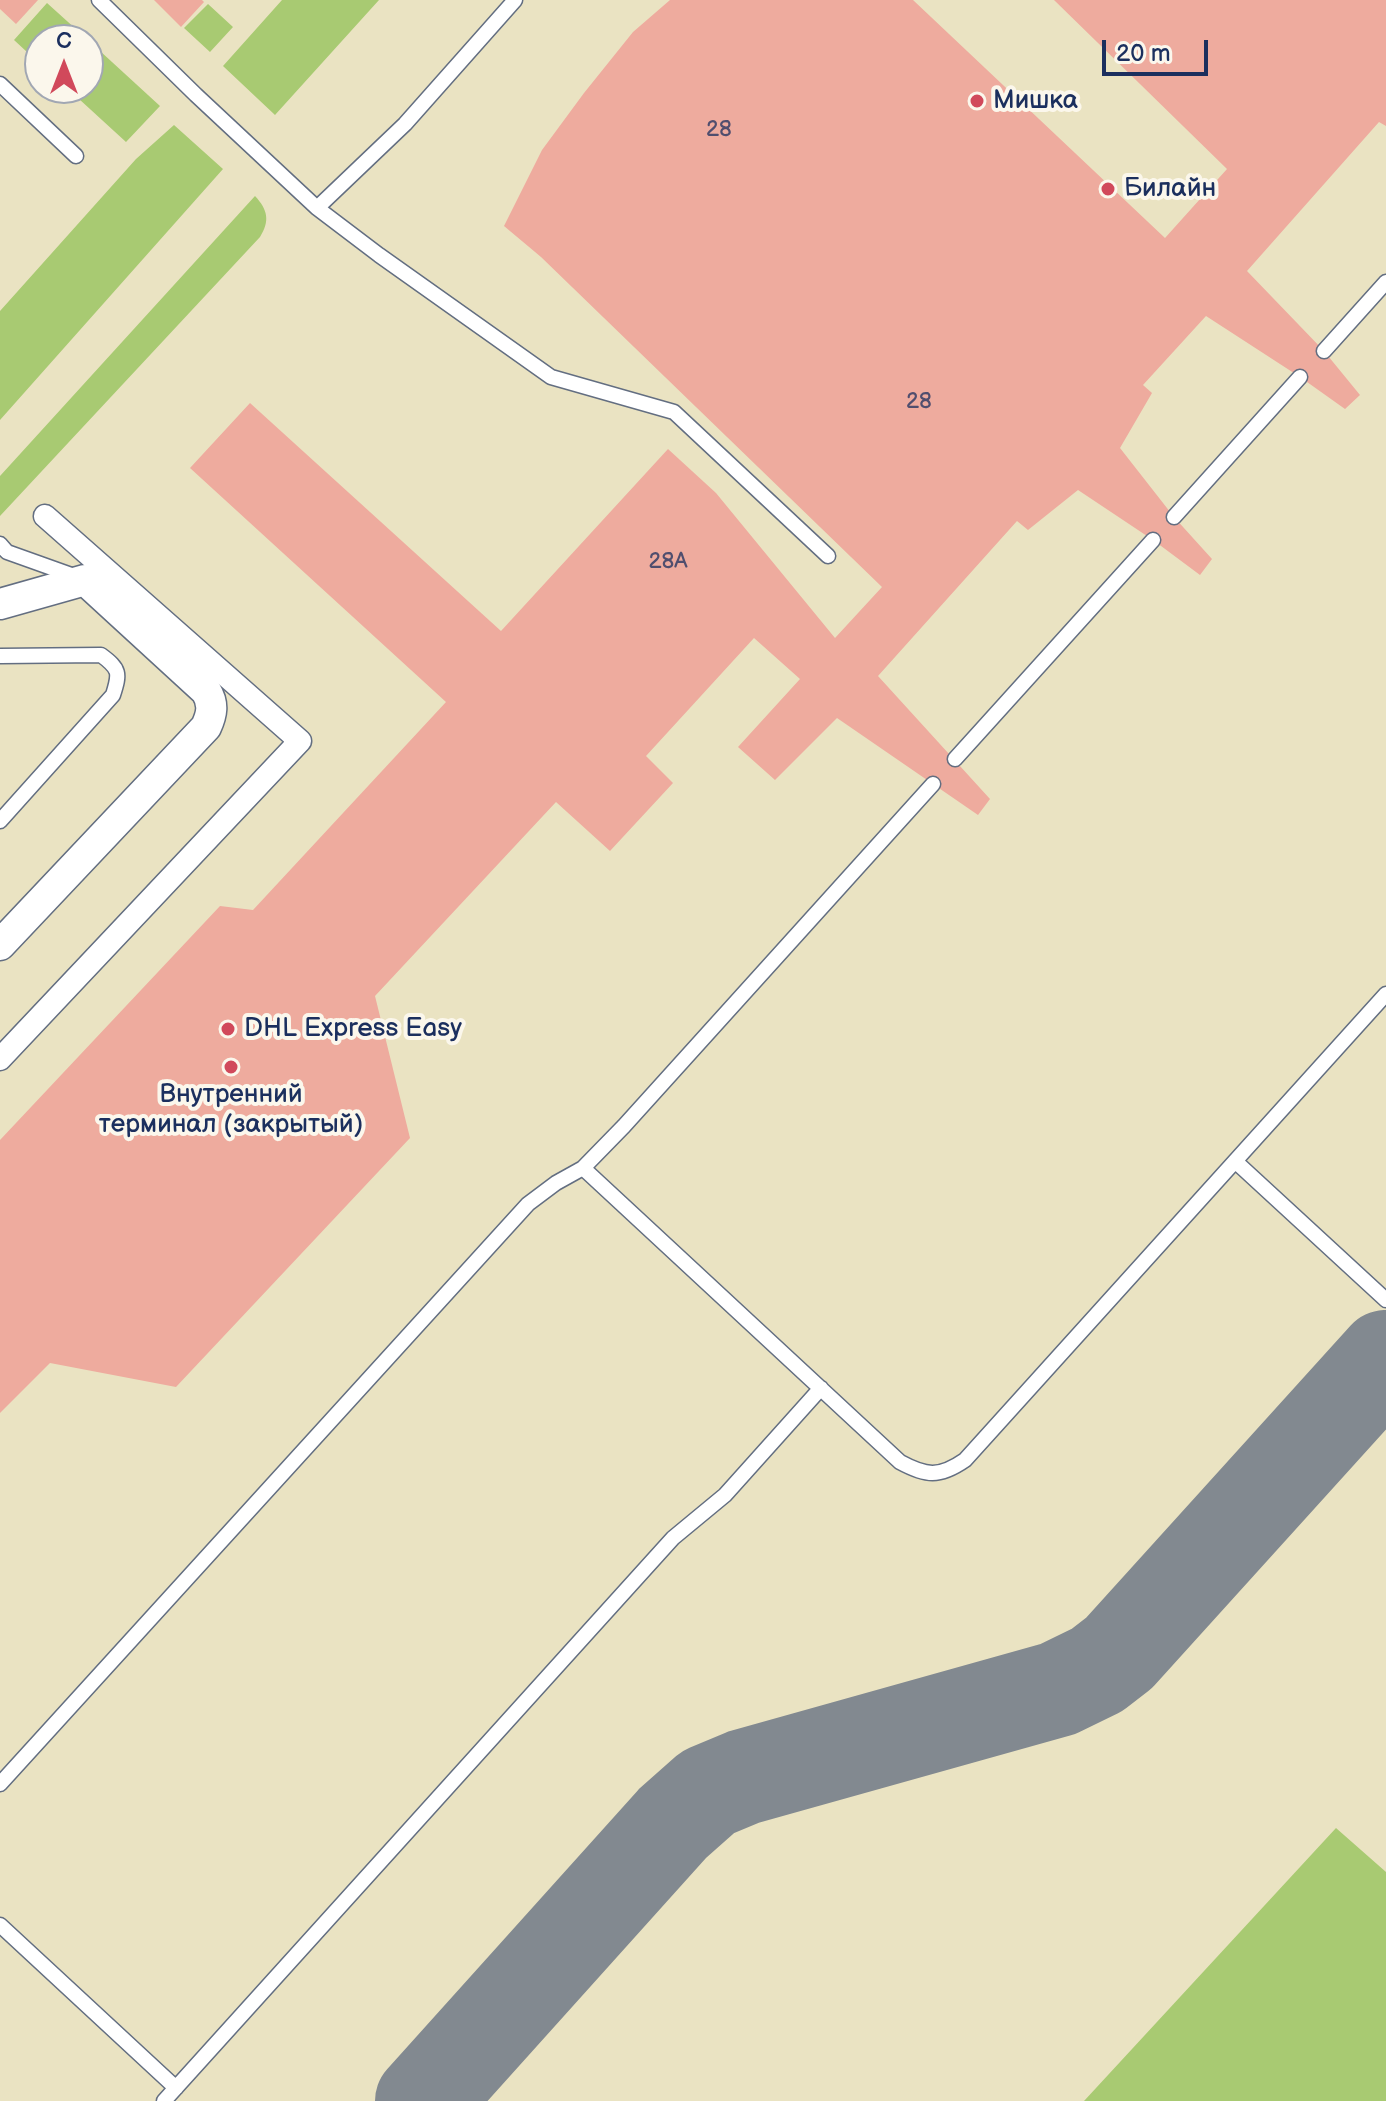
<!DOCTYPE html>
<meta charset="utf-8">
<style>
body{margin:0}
#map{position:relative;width:1386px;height:2101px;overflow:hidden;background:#eae3c2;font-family:"Balsamiq Sans",sans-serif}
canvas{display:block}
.north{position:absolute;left:24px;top:24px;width:80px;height:80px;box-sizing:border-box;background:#fbf7ec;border:2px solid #a1a7b3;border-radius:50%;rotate:0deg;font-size:22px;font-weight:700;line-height:32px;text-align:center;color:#1b2f5e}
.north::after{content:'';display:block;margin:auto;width:28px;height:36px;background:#d1495b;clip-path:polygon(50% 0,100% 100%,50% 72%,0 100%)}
.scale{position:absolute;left:1102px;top:40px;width:106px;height:36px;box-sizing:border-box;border:4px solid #1b2f5e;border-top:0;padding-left:10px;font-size:24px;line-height:28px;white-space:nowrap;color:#1b2f5e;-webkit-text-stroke:6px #fbf7ec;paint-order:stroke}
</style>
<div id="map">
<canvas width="1386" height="2101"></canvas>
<div class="north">С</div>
<div class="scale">20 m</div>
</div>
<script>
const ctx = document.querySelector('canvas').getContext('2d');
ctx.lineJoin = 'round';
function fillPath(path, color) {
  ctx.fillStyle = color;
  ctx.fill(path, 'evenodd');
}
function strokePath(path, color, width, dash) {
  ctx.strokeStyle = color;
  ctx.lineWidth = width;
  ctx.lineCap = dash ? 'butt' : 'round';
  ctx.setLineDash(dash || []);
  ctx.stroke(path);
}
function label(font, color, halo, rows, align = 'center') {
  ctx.font = font + ' "Balsamiq Sans",sans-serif';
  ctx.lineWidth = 8;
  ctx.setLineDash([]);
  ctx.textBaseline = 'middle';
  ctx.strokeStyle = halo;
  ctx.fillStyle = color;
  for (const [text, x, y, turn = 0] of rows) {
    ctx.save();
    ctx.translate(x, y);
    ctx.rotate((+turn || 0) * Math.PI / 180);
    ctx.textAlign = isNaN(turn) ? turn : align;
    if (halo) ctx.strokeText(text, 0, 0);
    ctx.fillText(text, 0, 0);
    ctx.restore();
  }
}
fillPath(new Path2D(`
 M282,0h97l-104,115 -52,-49z
 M47,3l41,37h-48v24l-26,-24z
 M208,4l25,23 -23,25 -26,-24z
 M88,40l72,66 -34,36 -59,-54h21z
 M174,125l49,44 -223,251v-109l136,-152z
 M255,196c13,14 15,25 5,41l-260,279v-40z
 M1336,1828l50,44v229h-302z`), '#a8ca72');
strokePath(new Path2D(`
 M423,2101l250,-278 35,-31 36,-15 314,-88 39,-19 22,-17 267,-295`), '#828990', 96);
fillPath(new Path2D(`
 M0,0h38l-22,24 -16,-15z
 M154,0h48l2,2 -23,25z
 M670,0h243l252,238 62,-69 -173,-169h332v126l-7,-4 -132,149 77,80 36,44 -15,14 -45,-32 -94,-61 -63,69 9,8 -32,55 54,69 38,42 -12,16 -47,-35 -75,-50 -50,40 -11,-9 -139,155 112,123 -12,16 -141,-97 -62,62 -37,-33 62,-68 -46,-41 -108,118 27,27 -63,68 -54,-49 -181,194 35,142 -234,249 -126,-24 -50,50v-273l220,-234 33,4 193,-208 -256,-234 60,-65 251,228 167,-182 48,44 119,145 47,-51 -341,-330 -37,-31 38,-76 42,-57 49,-61z`), '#eeab9e');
const service = new Path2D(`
 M99,0l97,95 121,113 62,47 172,122 123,35 154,144
 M0,84l76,72
 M317,208l88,-84 110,-124
 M1324,351l62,-69
 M1174,517l126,-140
 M0,544l7,8 70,25
 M0,656l101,-1c19,14 19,18 12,40l-113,126
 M955,759l198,-219
 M1235,1161l151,139
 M583,1168l317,294c26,14 39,16 65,-2l421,-466
 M0,1784l528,-580 28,-21 27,-15 41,-42 309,-342
 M0,1925l176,163
 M164,2101l509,-563 52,-43 96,-107`);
const pedestrian = new Path2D(`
 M0,1059l300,-318 -255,-225`);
const minor = new Path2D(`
 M0,604l85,-24 121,111c8,13 6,23 0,36l-206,218`);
strokePath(service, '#636e81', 17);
strokePath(pedestrian, '#636e81', 25);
strokePath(minor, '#636e81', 33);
strokePath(service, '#fff', 14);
strokePath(pedestrian, '#fff', 22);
strokePath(minor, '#fff', 30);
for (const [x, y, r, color] of [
 [977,101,8,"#d1495b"],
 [1108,189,8,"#d1495b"],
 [228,1029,8,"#d1495b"],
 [231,1067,8,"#d1495b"]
]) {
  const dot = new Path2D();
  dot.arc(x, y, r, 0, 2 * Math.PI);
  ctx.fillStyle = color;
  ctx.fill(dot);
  strokePath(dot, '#fbf7ec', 3);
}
label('22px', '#504e6e', null, [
 ["28",719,130],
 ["28",919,402],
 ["28А",668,562]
]);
label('26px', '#1b2f5e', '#fbf7ec', [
 ["Мишка",993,101],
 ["Билайн",1124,189],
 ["DHL Express Easy",244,1029],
 ["Внутренний",231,1095,"center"],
 ["терминал (закрытый)",231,1125,"center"]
], 'left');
</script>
